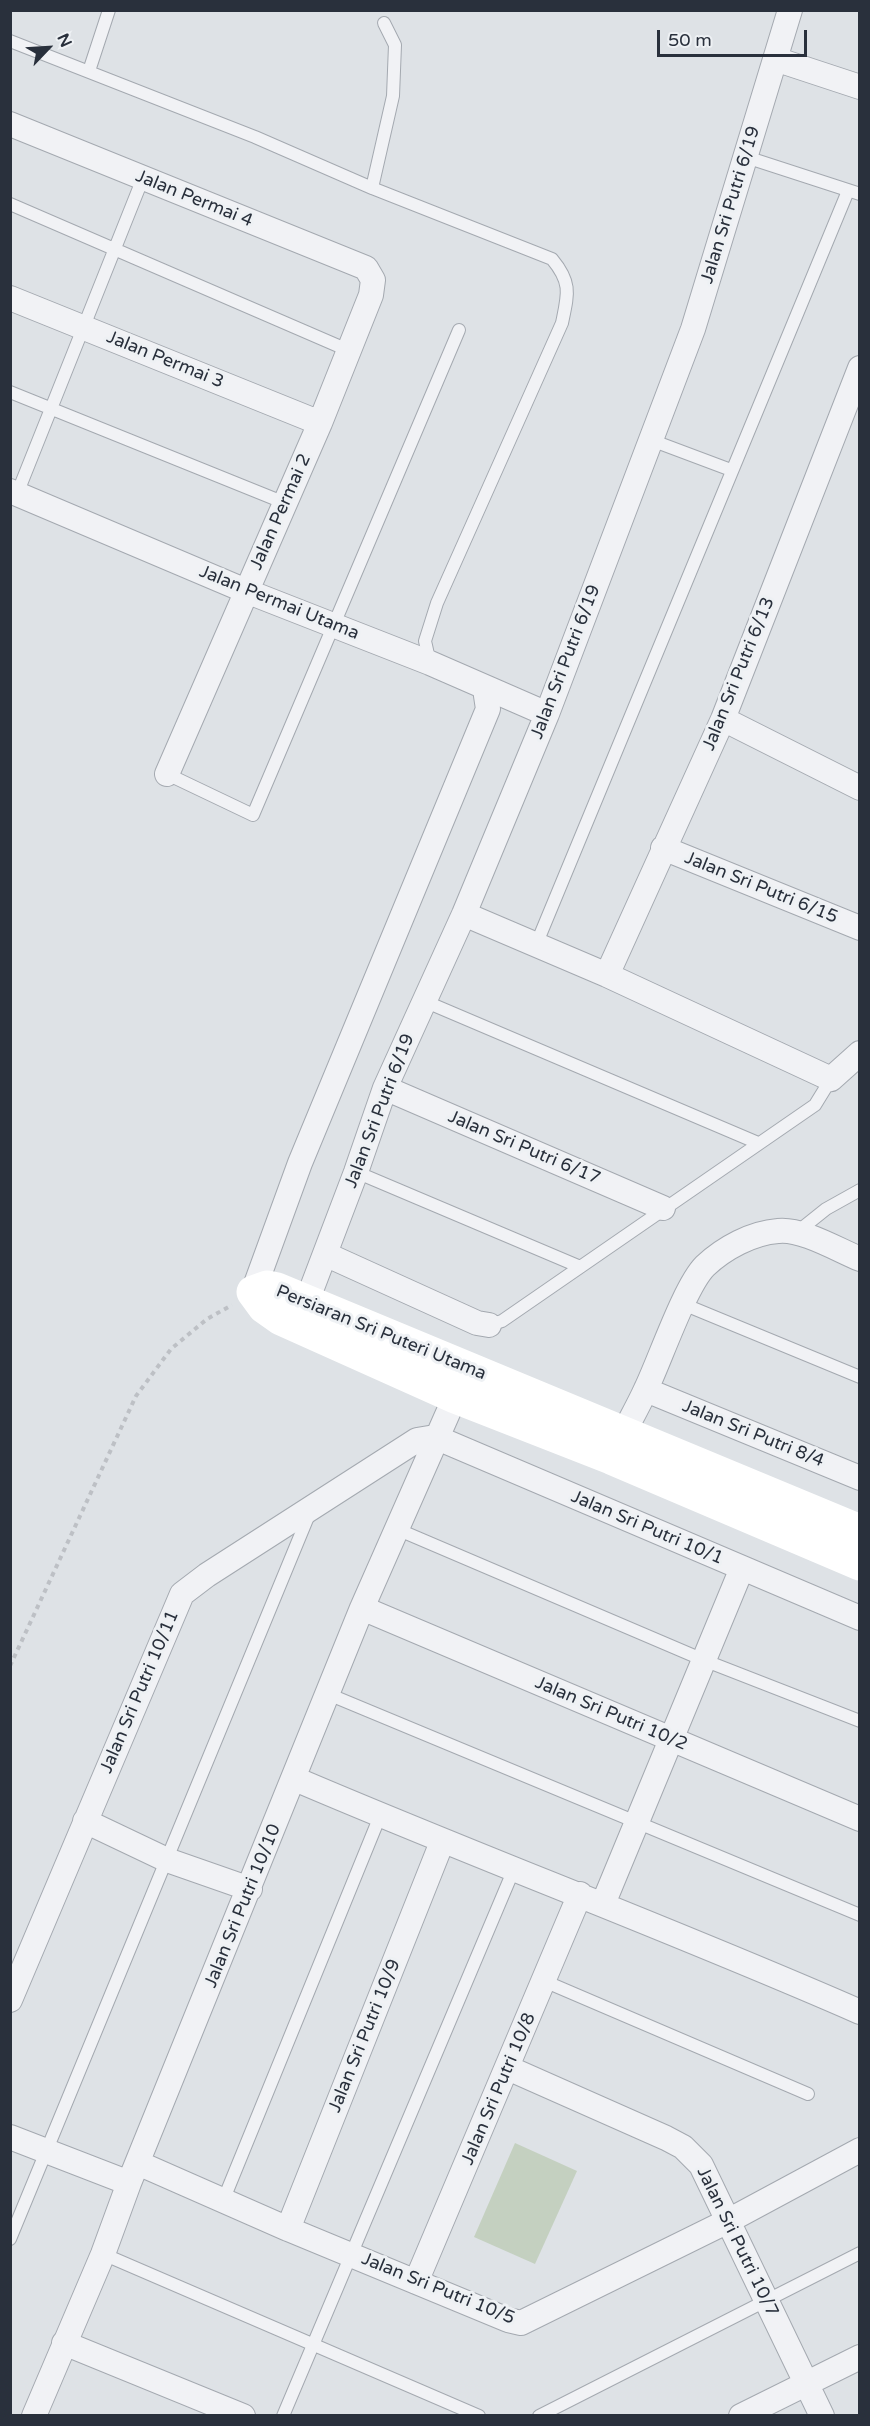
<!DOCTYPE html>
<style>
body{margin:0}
#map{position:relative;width:870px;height:2426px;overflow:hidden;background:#dee2e6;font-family:"Varela Round",sans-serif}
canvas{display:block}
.frame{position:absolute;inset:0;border:12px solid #29303c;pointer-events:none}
.north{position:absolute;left:18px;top:18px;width:60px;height:60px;-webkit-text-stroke:4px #eef1f4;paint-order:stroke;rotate:65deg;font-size:16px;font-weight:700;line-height:24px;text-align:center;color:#29303c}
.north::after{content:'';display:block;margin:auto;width:21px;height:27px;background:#29303c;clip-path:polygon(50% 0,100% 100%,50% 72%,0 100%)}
.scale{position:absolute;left:657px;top:30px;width:150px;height:27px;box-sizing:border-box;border:3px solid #29303c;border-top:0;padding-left:8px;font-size:18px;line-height:21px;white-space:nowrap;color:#29303c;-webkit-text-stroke:4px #eef1f4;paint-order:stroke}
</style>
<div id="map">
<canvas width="870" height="2426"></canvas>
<div class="frame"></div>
<div class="north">N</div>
<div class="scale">50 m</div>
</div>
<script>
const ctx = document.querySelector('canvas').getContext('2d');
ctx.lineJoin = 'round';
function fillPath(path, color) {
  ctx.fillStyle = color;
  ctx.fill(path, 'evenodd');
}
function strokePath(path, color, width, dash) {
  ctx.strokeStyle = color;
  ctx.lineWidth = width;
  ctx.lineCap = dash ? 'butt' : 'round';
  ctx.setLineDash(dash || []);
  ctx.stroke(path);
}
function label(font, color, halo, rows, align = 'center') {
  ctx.font = font + ' "Varela Round",sans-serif';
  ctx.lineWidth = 6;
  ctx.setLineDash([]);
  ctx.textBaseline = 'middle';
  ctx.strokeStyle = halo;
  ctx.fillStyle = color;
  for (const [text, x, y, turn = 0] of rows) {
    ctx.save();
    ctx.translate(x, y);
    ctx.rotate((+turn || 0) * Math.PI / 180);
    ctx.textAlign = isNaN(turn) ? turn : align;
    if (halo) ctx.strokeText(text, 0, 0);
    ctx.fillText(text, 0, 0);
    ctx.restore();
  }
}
fillPath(new Path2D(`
 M515,2143l62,28 -42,93 -61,-27z`), '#c4d0c0');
const lane = new Path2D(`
 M384,23l11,22 -2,51 -21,92 180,71c20,24 16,35 10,64l-125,280 -12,38 5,22
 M10,41l245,96 117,51
 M89,71l20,-61
 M746,157l114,37
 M10,204l340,147
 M10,392l275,111
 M651,440l80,30
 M17,494l126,-316
 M167,774l86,41 206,-485
 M536,945l312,-754
 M424,1001l334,142
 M356,1172l222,94
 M796,1233l30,-24 34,-19
 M683,1304l177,73
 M489,1325l13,-4 313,-216 16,-26
 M399,1530l307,131 154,60
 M328,1694l532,221
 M544,1981l264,113
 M223,2201l157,-385
 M10,2239l300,-727
 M103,2254l376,162
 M283,2416l231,-547
 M539,2416l321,-163`);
const street = new Path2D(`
 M775,59l85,28
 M10,124l356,144 7,12 -2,15 -51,128 -153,351
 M10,298l310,125
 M10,491l236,100 184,72 117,51
 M723,719l137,69
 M663,848l197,80
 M464,914l143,61 224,104 29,-26
 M607,975l116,-256 137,-351
 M385,1088l278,120
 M325,1254l152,69 12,2
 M253,1292l47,-129 188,-454 -3,-20
 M307,1301l49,-129 29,-84 79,-174 83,-200 146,-385 97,-319
 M646,1390l214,88
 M617,1446c9,-19 20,-37 29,-57 14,-29 39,-103 59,-123 19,-18 47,-33 73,-35 23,-3 60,19 82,28
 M362,1608l498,211
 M295,1779c187,80 378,151 565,233
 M85,1821l82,39 83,29
 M603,1904l139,-336
 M10,2000l172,-406 25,-19 210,-135 18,-3 425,181
 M508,2068l158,70 17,9 18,18 121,251
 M10,2137l119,46
 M138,2163l150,66 220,91 13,3 207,-102 132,-71
 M288,2229l154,-387
 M416,2282l164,-388
 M64,2343l179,73
 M34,2416l69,-162 26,-71 233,-575 93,-211
 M741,2416l119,-59`);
strokePath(lane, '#a4a9b0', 14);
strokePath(street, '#a4a9b0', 26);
strokePath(new Path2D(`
 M10,1666l126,-270 35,-47 36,-30 25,-14`), '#bdc0c5', 4, [4.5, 4.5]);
strokePath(lane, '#f1f2f5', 12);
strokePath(street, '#f1f2f5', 24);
strokePath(new Path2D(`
 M860,1531l-583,-242 -10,-2 -14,5 11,15 17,12 174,78 156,61 249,106`), '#fff', 33);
label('18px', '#29303c', '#eef1f4', [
 ["Jalan Permai 4",194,199,22],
 ["Jalan Sri Putri 6/19",731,205,-73],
 ["Jalan Permai 3",165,360,22],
 ["Jalan Permai 2",281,512,-66],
 ["Jalan Permai Utama",279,603,22],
 ["Jalan Sri Putri 6/19",566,662,-69],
 ["Jalan Sri Putri 6/13",739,674,-68],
 ["Jalan Sri Putri 6/15",761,888,22],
 ["Jalan Sri Putri 6/19",380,1111,-69],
 ["Jalan Sri Putri 6/17",524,1148,23],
 ["Persiaran Sri Puteri Utama",381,1333,22],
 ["Jalan Sri Putri 8/4",753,1434,22],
 ["Jalan Sri Putri 10/1",647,1528,23],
 ["Jalan Sri Putri 10/11",140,1692,-67],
 ["Jalan Sri Putri 10/2",611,1714,23],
 ["Jalan Sri Putri 10/10",243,1906,-68],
 ["Jalan Sri Putri 10/9",365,2036,-68],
 ["Jalan Sri Putri 10/8",499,2089,-67],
 ["Jalan Sri Putri 10/7",737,2242,64],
 ["Jalan Sri Putri 10/5",438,2289,22]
]);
</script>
